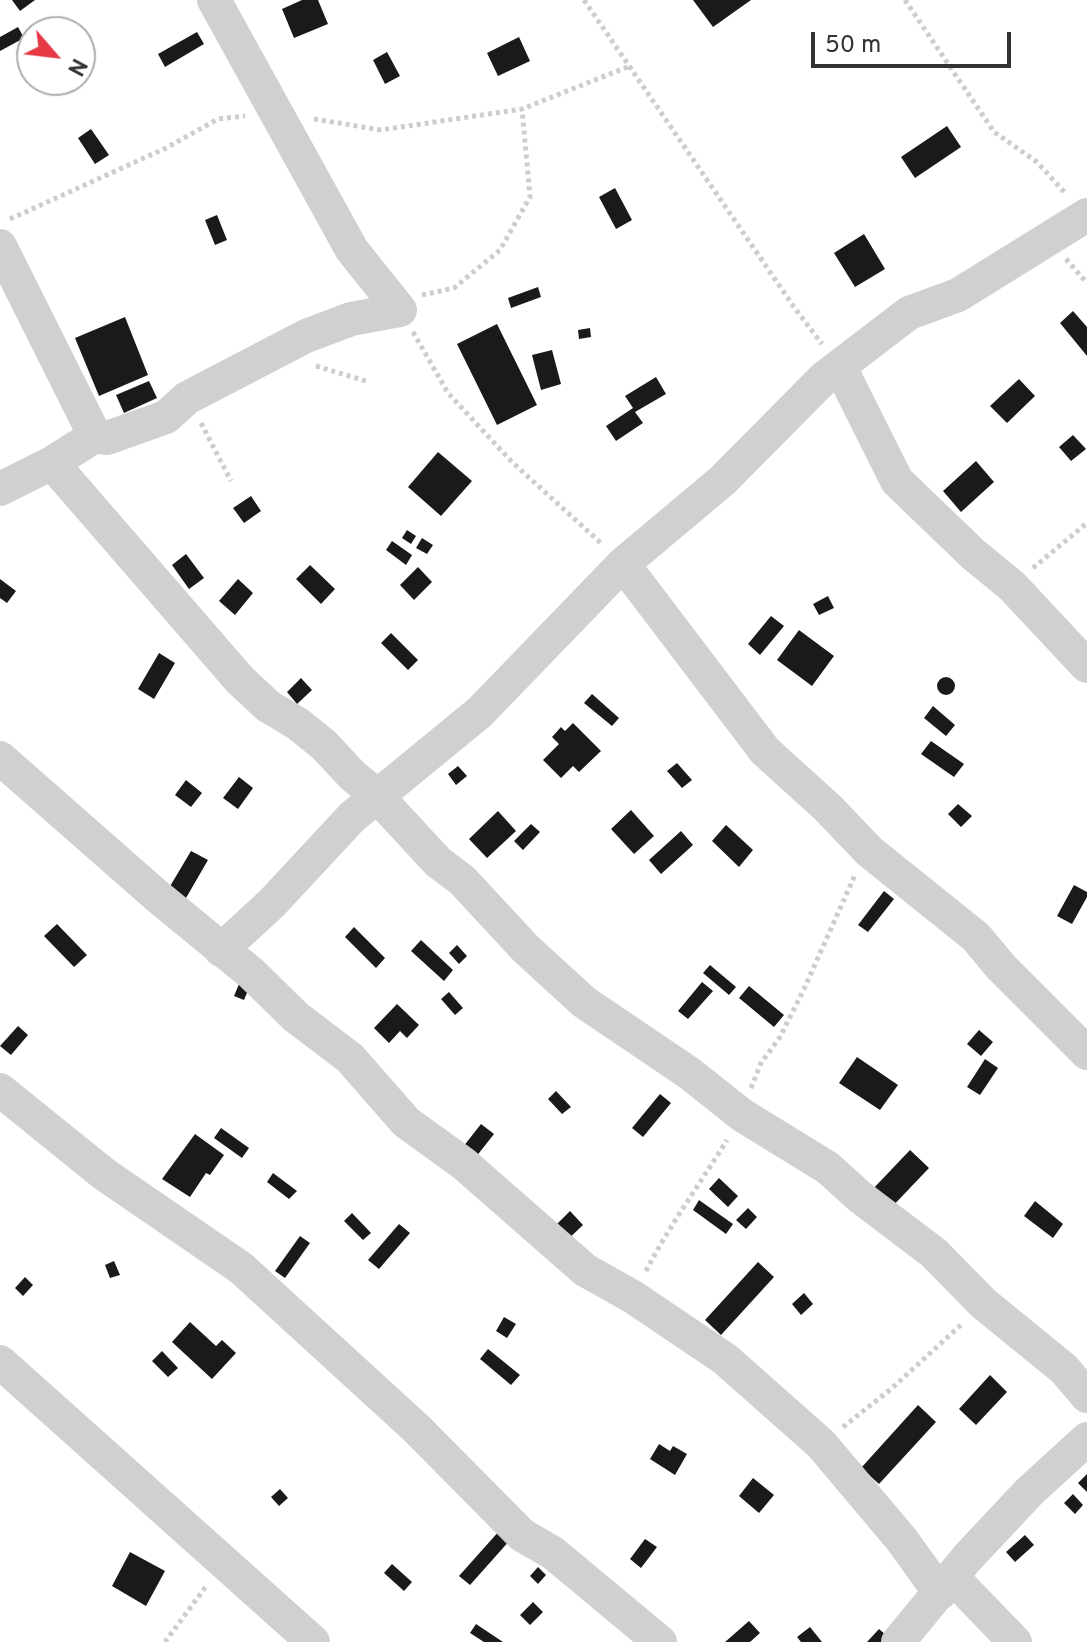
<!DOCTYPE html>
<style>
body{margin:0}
#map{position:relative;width:1087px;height:1642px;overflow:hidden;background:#fff;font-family:Overpass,sans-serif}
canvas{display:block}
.north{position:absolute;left:16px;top:16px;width:80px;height:80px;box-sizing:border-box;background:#fff;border:2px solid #adadad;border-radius:50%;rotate:118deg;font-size:22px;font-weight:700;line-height:32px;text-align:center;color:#333}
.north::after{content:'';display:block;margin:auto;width:28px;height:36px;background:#e63946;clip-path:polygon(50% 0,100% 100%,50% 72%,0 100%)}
.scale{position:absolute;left:811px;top:32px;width:200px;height:36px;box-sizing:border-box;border:4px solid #333;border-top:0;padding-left:10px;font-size:24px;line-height:28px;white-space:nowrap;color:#333;-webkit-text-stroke:6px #fff;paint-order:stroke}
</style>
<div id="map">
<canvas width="1087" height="1642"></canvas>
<div class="north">N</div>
<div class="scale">50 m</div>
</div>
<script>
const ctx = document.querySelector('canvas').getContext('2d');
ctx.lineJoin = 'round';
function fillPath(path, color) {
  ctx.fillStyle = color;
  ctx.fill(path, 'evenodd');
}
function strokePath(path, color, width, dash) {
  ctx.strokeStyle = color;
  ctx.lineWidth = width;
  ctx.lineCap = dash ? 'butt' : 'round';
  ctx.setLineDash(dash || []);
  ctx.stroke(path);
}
fillPath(new Path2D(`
 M12,0h23l-15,11z
 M302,0h16l10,24 -34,14 -12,-29z
 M693,0h58l-38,27z
 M18,27l6,11 -24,13v-14z
 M197,32l7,12 -39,23 -7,-13z
 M519,37l11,24 -32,15 -11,-23z
 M387,52l13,24 -15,8 -12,-24z
 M947,126l14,21 -46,31 -14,-21z
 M91,129l18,26 -14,9 -17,-26z
 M615,188l17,32 -16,9 -17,-32z
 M217,215l10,25 -12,5 -10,-25z
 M864,234l21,35 -30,18 -21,-34z
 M538,287l3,10 -30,11 -3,-10z
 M1073,311l14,16v29l-27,-33z
 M125,317l23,58 -49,21 -24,-58z
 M497,324l40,81 -40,20 -40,-81z
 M590,328l1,9 -12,2 -1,-9z
 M552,350l9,34 -20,6 -9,-35z
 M656,377l10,17 -31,18 8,11 -27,18 -10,-15 27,-18 -8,-12z
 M1019,379l16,17 -28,27 -17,-17z
 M149,381l8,17 -33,15 -8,-18z
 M1073,435l13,14 -15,12 -12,-14z
 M438,452l34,29 -31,35 -33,-29z
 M976,461l18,21 -33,30 -18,-21z
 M251,496l10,15 -17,12 -11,-15z
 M407,530l9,6 -5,8 -9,-6z
 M422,538l11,7 -6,9 -11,-6z
 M392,541l20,14 -6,10 -20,-15z
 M186,554l18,24 -15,11 -17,-24z
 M310,565l25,24 -14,15 -25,-25z
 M418,567l14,15 -18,18 -14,-15z
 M0,579l16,12 -9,12 -7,-5z
 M238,579l15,14 -18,22 -16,-14z
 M828,596l6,12 -15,7 -6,-11z
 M771,616l13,10 -24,29 -12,-11z
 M799,630l35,26 -22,30 -35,-26z
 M391,633l27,27 -10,10 -27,-27z
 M159,653l16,10 -21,36 -16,-10z
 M937 686a9 9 0 1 1 18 0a9 9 0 1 1-18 0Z
 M301,678l11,12 -15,14 -10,-12z
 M592,694l27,24 -7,8 -28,-23z
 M933,706l22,19 -9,11 -22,-18z
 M573,723l28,28 -22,21 -6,-6 -12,12 -18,-18 16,-16 -7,-7 9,-10 4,4z
 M931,741l33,23 -10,13 -33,-23z
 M677,763l15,17 -10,8 -15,-17z
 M458,766l9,10 -11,9 -8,-11z
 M239,777l14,11 -15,21 -15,-11z
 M186,780l16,13 -11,14 -16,-12z
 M958,804l14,12 -11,11 -13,-13z
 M631,810l23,26 -20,18 -23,-25z
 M498,811l18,20 -29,27 -18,-19z
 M531,824l9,8 -17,18 -9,-9z
 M726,825l27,25 -14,17 -27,-26z
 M681,831l12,14 -32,29 -12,-14z
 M191,851l17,9 -22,38 -17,-10z
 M1074,885l13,7v5l-15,27 -15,-8z
 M884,891l10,8 -26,33 -10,-7z
 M57,924l30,31 -13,12 -30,-31z
 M354,927l31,31 -9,10 -31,-31z
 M421,940l32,30 -9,11 -33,-30z
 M457,945l10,11 -8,8 -10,-11z
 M710,965l26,22 -7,8 -26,-22z
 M702,982l11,9 -25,28 -10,-8z
 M239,984l10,4 -5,12 -10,-4z
 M749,986l35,29 -10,12 -35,-29z
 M449,992l14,16 -8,7 -14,-16z
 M397,1004l22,21 -12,13 -7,-7 -11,12 -15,-15z
 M18,1026l10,9 -17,20 -11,-9z
 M979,1030l14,12 -12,14 -14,-12z
 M857,1057l41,28 -18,25 -41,-27z
 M985,1059l13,9 -18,27 -13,-8z
 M556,1091l15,16 -9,7 -14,-15z
 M660,1094l11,9 -28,34 -11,-9z
 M481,1124l13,10 -22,28 -13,-10z
 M221,1128l28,20 -7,10 -28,-20z
 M195,1134l29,21 -14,20 -4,-2 -16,24 -28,-18z
 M910,1150l19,18 -40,42 -19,-18z
 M273,1173l24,18 -8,8 -22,-17z
 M719,1178l19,18 -10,11 -19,-18z
 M699,1200l34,24 -7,10 -33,-24z
 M1035,1201l28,23 -10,14 -29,-22z
 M748,1208l9,9 -11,12 -10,-9z
 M570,1211l13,14 -21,20 -13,-13z
 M352,1213l19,20 -8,7 -19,-19z
 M399,1224l11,9 -31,36 -11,-9z
 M300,1236l10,7 -25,35 -10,-7z
 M114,1261l6,14 -10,3 -5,-13z
 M758,1262l16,15 -53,58 -16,-15z
 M25,1277l8,8 -10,11 -8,-8z
 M804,1293l9,11 -12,11 -9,-11z
 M504,1317l12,7 -9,14 -11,-7z
 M190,1322l26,24 6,-6 14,13 -24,26 -40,-37z
 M488,1349l32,26 -9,10 -31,-26z
 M162,1351l16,17 -10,9 -16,-16z
 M990,1375l17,17 -31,33 -17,-16z
 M918,1405l18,17 -57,62 -18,-16z
 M659,1444l11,7 3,-5 14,8 -12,21 -25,-16z
 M1087,1474v18l-9,-9z
 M753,1478l21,17 -15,18 -20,-17z
 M280,1489l8,9 -9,8 -8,-9z
 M1073,1494l10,11 -8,9 -11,-11z
 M500,1530l11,9 -41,46 -11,-9z
 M1025,1535l9,10 -19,17 -9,-10z
 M645,1539l12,8 -16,21 -11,-9z
 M130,1552l35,19 -19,35 -34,-20z
 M392,1564l20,18 -8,9 -20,-18z
 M538,1567l8,8 -8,9 -8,-8z
 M533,1602l10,10 -13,13 -10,-10z
 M749,1621l11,12 -10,9h-25z
 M476,1624l27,18h-19l-14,-9z
 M810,1627l12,15h-21l-4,-5z
 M879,1629l15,13h-27z`), '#1a1a1a');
strokePath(new Path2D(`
 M584,0l210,307 28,37
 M905,0l89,132 43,30 29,32
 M314,119l67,11 141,-21 108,-43
 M10,219l156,-71 52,-29 27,-3
 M1066,259l21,24
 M422,295l32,-7 46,-38 30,-53 -8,-88
 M413,332l35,61 64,69 90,82
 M316,366l53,16
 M201,423l30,58
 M1033,568l54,-45
 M751,1088l10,-25 19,-26 24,-48 51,-114
 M646,1271c23,-45 54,-87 81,-131
 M843,1427l48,-38 71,-65
 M165,1642l42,-57`), '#cdcdcd', 5, [4, 4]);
strokePath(new Path2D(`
 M0,246l95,190 -43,27 -52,26
 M840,367l57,114 76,73 39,32 75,80
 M95,436l12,2 59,-21 21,-19 119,-62 45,-17 49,-9 -48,-60 -138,-250
 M52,463l188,217 28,26 30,18 26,21 28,30 24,20 62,67 24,18 64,69 58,53 105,71 53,42 86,53 32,29 74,56 49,50 81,66 23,27
 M623,564l142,187 63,57 41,43 107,86 25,30 86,86
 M0,758l157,138 94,77 45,44 54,41 56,64 58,42 121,106 48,27 92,62 96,85 81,96 38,53
 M221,950l51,-47 80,-86 128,-105 143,-148 100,-84 101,-102 85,-65 49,-18 129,-80
 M0,1090l104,84 137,94 176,161 105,106 31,18 107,89
 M0,1362l313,280
 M952,1577l63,65
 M898,1642l70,-85 62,-66 57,-52`), '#d0d0d0', 34);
</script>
